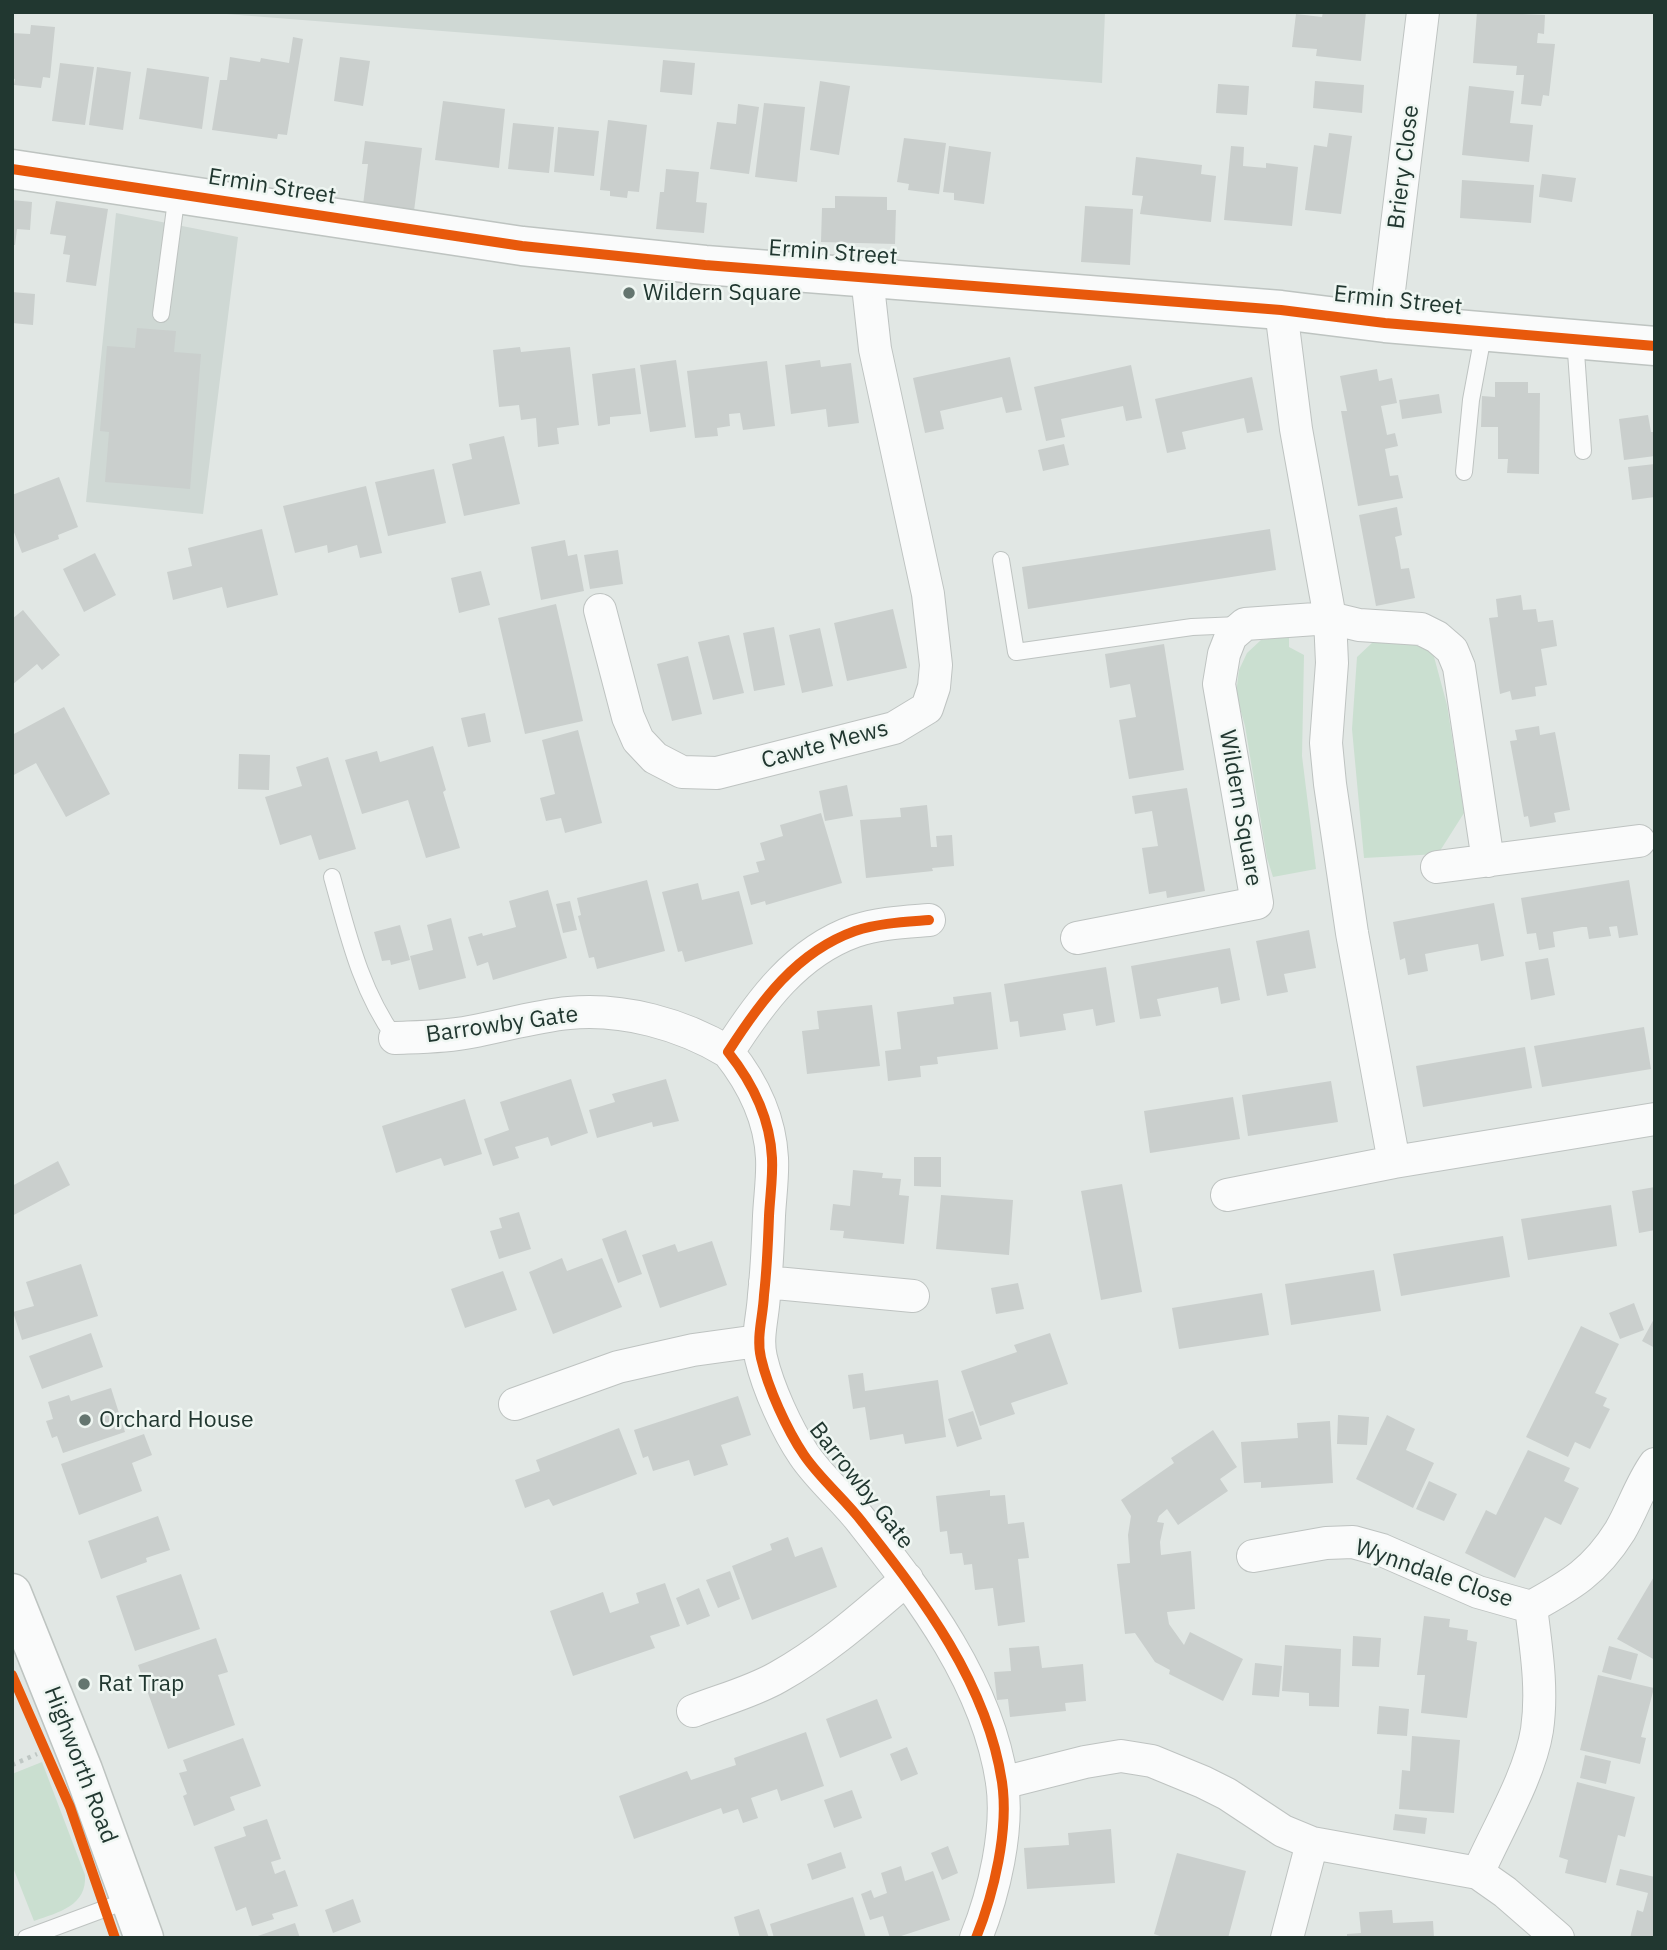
<!DOCTYPE html>
<style>
body{margin:0}
#map{position:relative;width:1667px;height:1950px;overflow:hidden;background:#e1e7e4;font-family:"IBM Plex Sans",sans-serif}
canvas{display:block}
.frame{position:absolute;inset:0;border:14px solid #213730;pointer-events:none}
</style>
<div id="map">
<canvas width="1667" height="1950"></canvas>
<div class="frame"></div>
</div>
<script>
const ctx = document.querySelector('canvas').getContext('2d');
ctx.lineJoin = 'round';
function fillPath(path, color) {
  ctx.fillStyle = color;
  ctx.fill(path, 'evenodd');
}
function strokePath(path, color, width, dash) {
  ctx.strokeStyle = color;
  ctx.lineWidth = width;
  ctx.lineCap = dash ? 'butt' : 'round';
  ctx.setLineDash(dash || []);
  ctx.stroke(path);
}
function label(font, color, halo, rows, align = 'center') {
  ctx.font = font + ' "IBM Plex Sans",sans-serif';
  ctx.lineWidth = 5;
  ctx.setLineDash([]);
  ctx.textBaseline = 'middle';
  ctx.strokeStyle = halo;
  ctx.fillStyle = color;
  for (const [text, x, y, turn = 0] of rows) {
    ctx.save();
    ctx.translate(x, y);
    ctx.rotate((+turn || 0) * Math.PI / 180);
    ctx.textAlign = isNaN(turn) ? turn : align;
    if (halo) ctx.strokeText(text, 0, 0);
    ctx.fillText(text, 0, 0);
    ctx.restore();
  }
}
fillPath(new Path2D(`
 M201,12h904l-3,71z
 M116,213l122,24 -35,277 -117,-12z`), '#cfd8d4');
fillPath(new Path2D(`
 M1289,636v11l15,8 -2,101 14,113 -43,8 -6,-19 -22,-132 -9,-32 3,-24 8,-17 14,-13z
 M1390,640l23,4 20,9 14,52 17,108 -26,41 -74,4 -12,-129 5,-72 16,-15z
 M42,1762l43,113c2,31 -26,37 -51,46l-22,-56v-91z`), '#cadfd0');
fillPath(new Path2D(`
 M1323,12h43l-5,49 -45,-5 1,-7 -25,-2 4,-33 26,3z
 M1477,12l68,3 -1,19 -6,-1 -1,10 18,1 -6,52 -6,-1 -2,11 -20,-2 3,-29h-8l1,-9 -44,-3z
 M31,25l24,2 -5,51 -7,-1 -2,11 -27,-3 1,-6 -3,-1v-45l18,1z
 M293,37l10,2 -16,96 -9,-1 -1,5 -65,-9 8,-50h7l3,-23 30,5 1,-4 28,5z
 M340,57l30,4 -7,45 -29,-5z
 M663,60l32,3 -3,32 -32,-3z
 M60,63l34,4 -9,58 -33,-4z
 M97,67l34,5 -8,58 -34,-5z
 M147,68l62,9 -7,52 -63,-10z
 M820,81l30,5 -11,69 -29,-5z
 M1315,81l49,4 -2,28 -49,-5z
 M1218,84l31,2 -2,29 -31,-2z
 M1469,86l45,5 -4,32 23,2 -4,37 -67,-7z
 M443,101l62,8 -6,59 -64,-8z
 M764,103l41,4 -8,75 -42,-5z
 M738,104l21,3 -10,67 -39,-5 7,-47 19,2z
 M608,120l39,5 -8,67 -11,-1 -1,7 -17,-2v-5l-10,-1z
 M513,123l41,4 -5,46 -41,-4z
 M558,127l41,4 -5,45 -40,-4z
 M1329,133l23,3 -11,78 -36,-4 9,-65 13,2z
 M904,138l42,5 -7,51 -31,-4 1,-6 -12,-2z
 M365,141l57,7 -8,63 -51,-6 5,-41h-6z
 M949,146l42,6 -7,52 -30,-4v-7l-11,-1z
 M1231,146l13,1 -1,19 23,2v-5l32,4 -6,59 -68,-6z
 M1136,157l66,8 -1,9 15,2 -5,46 -71,-8 3,-18 -11,-1z
 M666,169l33,3 -3,30 11,1 -3,30 -48,-4 4,-37h4z
 M1542,174l34,4 -4,24 -33,-5z
 M1462,180l72,5 -3,38 -71,-5z
 M835,196l52,1v13h9l-1,34 -74,-2 1,-34h13z
 M12,200l20,2 -2,28 -13,-1 -2,16h-3z
 M56,201l52,8 -12,77 -30,-4 4,-27 -7,-1 3,-18 -16,-2z
 M1085,206l48,3 -3,56 -49,-3z
 M12,292l23,2 -2,31 -21,-2z
 M137,328l39,3 -2,21 27,2 -11,135 -85,-7 4,-50 -9,-1 7,-85 28,2z
 M520,347l1,5 49,-5 9,78 -22,3 2,16 -21,3 -2,-29 -15,2 -2,-15 -20,2 -6,-57z
 M1010,357l12,53 -16,3 -4,-16 -62,14 4,18 -19,4 -12,-55z
 M676,360l10,67 -36,5 -10,-67z
 M820,360l1,7 30,-4 8,60 -31,4 -2,-18 -35,5 -6,-49z
 M767,361l8,65 -32,4 -3,-17 -11,1 1,12 -13,2 1,8 -23,2 -8,-67z
 M1131,365l11,53 -16,3 -3,-15 -62,13 4,18 -19,4 -12,-54z
 M635,368l6,46 -31,3v7l-12,2 -6,-52z
 M1377,369l2,12 13,-3 5,25 -16,3 6,29 8,-2 3,13 -13,3 5,27 8,-1 5,23 -45,8 -17,-95h6l-7,-35z
 M1252,377l11,53 -16,3 -3,-15 -62,14 4,17 -19,4 -12,-54z
 M1495,382h33v11h12l-1,81 -32,-1 1,-14h-10v-32h-17l1,-31 13,1z
 M1439,394l3,19 -40,6 -3,-19z
 M1648,415l3,17h4v24l-31,4 -5,-41z
 M504,436l16,68 -56,12 -12,-52 20,-5 -3,-15z
 M1064,444l5,21 -26,6 -5,-21z
 M1655,464v33l-23,3 -4,-33z
 M434,469l12,54 -58,13 -13,-54z
 M59,477l19,50 -20,8 1,4 -37,14 -10,-26v-32z
 M366,486l16,67 -22,5 -3,-13 -29,8 -1,-8 -32,8 -12,-47z
 M1397,507l5,28 -7,2 3,14 3,18 8,-1 6,30 -39,8 -17,-91z
 M262,529l16,66 -51,13 -5,-21 -49,13 -6,-28 25,-6 -4,-18z
 M1270,529l6,41 -248,39 -6,-42z
 M565,540l3,16 9,-2 7,37 -43,9 -10,-53z
 M618,550l5,34 -33,5 -6,-34z
 M95,553l21,42 -32,17 -21,-43z
 M481,571l9,34 -31,8 -8,-35z
 M1521,595l2,15 13,-1 2,13 15,-2 4,26 -16,3 6,36 -12,2 1,9 -24,4 -2,-9 -10,3 -11,-76 9,-1 -2,-18z
 M556,604l27,117 -58,13 -27,-116z
 M893,609l14,59 -60,13 -13,-58z
 M23,610l37,45 -18,15 -5,-6 -25,21v-66z
 M774,627l11,58 -31,6 -11,-58z
 M820,628l13,58 -31,7 -13,-58z
 M729,635l15,58 -31,7 -15,-58z
 M1164,644l20,126 -55,9 -10,-59 17,-3 -6,-33 -20,4 -5,-34z
 M688,656l14,58 -30,7 -15,-57z
 M64,707l46,87 -44,23 -30,-54 -24,13v-41z
 M485,713l6,29 -23,5 -7,-29z
 M1539,726l1,9 15,-3 15,78 -16,3 2,9 -26,5 -2,-11 -4,1 -14,-76 7,-1 -2,-10z
 M578,730l24,93 -37,10 -4,-15 -15,3 -6,-23 15,-4 -13,-54z
 M433,746l13,44 -3,2 17,56 -34,10 -18,-58 -46,14 -17,-54 32,-9 3,11z
 M239,754l31,1 -1,35 -31,-1z
 M328,757l28,92 -37,11 -8,-25 -31,10 -15,-48 37,-11 -6,-19z
 M847,785l6,31 -28,5 -6,-30z
 M1187,788l18,103 -38,7 -1,-7 -17,3 -7,-46 16,-2 -6,-35 -17,3 -3,-18z
 M927,805l4,42h6l-1,-11 16,-1 2,31 -22,2 1,3 -67,7 -6,-58 41,-3 -1,-9z
 M821,813l21,70 -76,22 -1,-4 -14,4 -8,-29 16,-4 -3,-10 9,-2 -5,-17 23,-7 -3,-11z
 M647,880l18,71 -68,18 -3,-12 -5,1 -11,-42 3,-1 -4,-17z
 M1629,880l9,55 -19,3 -2,-12 -8,1 2,9 -22,3 -2,-12h-5l-29,5 2,15 -16,3 -3,-17 -9,1 -6,-36z
 M698,883l4,17 37,-9 14,53 -68,18 -3,-11 -4,1 -16,-60z
 M548,890l19,68 -74,22 -5,-18 -11,4 -9,-29 14,-4 1,3 33,-9 -7,-26z
 M570,901l7,29 -14,3 -7,-29z
 M1494,903l10,53 -23,5 -3,-17 -28,5 -25,5 3,17 -20,4 -3,-17 -5,2 -7,-38z
 M451,918l15,60 -47,12 -9,-34 23,-6 -6,-25z
 M400,925l10,35 -19,5 -1,-5 -8,1 -8,-29z
 M1309,930l7,38 -32,6 4,18 -21,4 -11,-55z
 M1230,948l10,52 -19,4 -3,-17 -61,12 4,17 -21,3 -9,-53z
 M1548,958l7,37 -24,5 -6,-38z
 M1106,967l9,55 -19,4 -3,-17 -30,5 3,16 -46,7 -2,-16 -8,1 -6,-38z
 M991,992l7,57 -61,8 1,7 -18,2 1,11 -33,4 -3,-30 16,-2 -4,-37 57,-8 -1,-7z
 M872,1005l8,61 -73,8 -5,-43 17,-2 -2,-18z
 M1644,1027l7,42 -109,18 -8,-41z
 M1525,1047l7,41 -109,19 -7,-41z
 M571,1079l17,54 -37,13 -3,-9 -33,10 4,11 -26,8 -9,-27 25,-9 -9,-28z
 M666,1079l13,42 -26,6 -1,-5 -55,16 -8,-28 26,-8 -3,-8z
 M1331,1081l7,41 -90,14 -6,-41z
 M1233,1097l7,42 -90,14 -6,-42z
 M465,1099l17,55 -38,12 -3,-8 -45,15 -14,-47z
 M914,1157h27v30l-27,-1z
 M58,1161l12,24 -58,31v-30z
 M853,1170l30,3 -1,5 19,1 -2,16 10,1 -5,48 -61,-6 1,-7 -14,-1 3,-26 17,2z
 M1122,1184l20,108 -41,8 -20,-109z
 M1655,1187v43l-16,3 -7,-42z
 M941,1195l72,5 -4,55 -73,-6z
 M1611,1205l6,41 -89,14 -7,-41z
 M519,1212l12,37 -32,10 -9,-28 12,-3 -3,-10z
 M626,1230l16,44 -24,9 -16,-44z
 M1503,1236l7,41 -109,19 -8,-42z
 M712,1241l15,44 -67,23 -18,-53 33,-11 3,8z
 M562,1258l5,13 35,-13 20,49 -69,27 -24,-62z
 M81,1264l17,52 -76,24 -9,-28 21,-6 -8,-24z
 M1374,1270l7,41 -90,14 -6,-41z
 M503,1271l14,39 -52,18 -14,-39z
 M1018,1283l6,26 -28,5 -5,-26z
 M1262,1293l7,42 -90,14 -7,-41z
 M1634,1303l10,27 -24,9 -11,-26z
 M1655,1317v31l-13,-7z
 M1581,1326l38,18 -24,49 12,5 -4,8 7,3 -20,40 -15,-7 -7,15 -42,-20z
 M91,1333l12,34 -61,22 -13,-33z
 M1050,1333l18,51 -57,19 4,11 -35,12 -19,-55 56,-19 -3,-7z
 M863,1373l2,18 73,-11 8,57 -41,7 -2,-10 -33,6 -5,-33 -12,2 -5,-34z
 M111,1388l14,44 -62,21 -6,-17 -5,2 -6,-17 7,-2 -5,-17 21,-7 2,6z
 M738,1396l13,39 -30,10 7,20 -34,11 -5,-16 -36,11 -5,-15 -5,2 -9,-28z
 M973,1411l9,28 -25,8 -9,-28z
 M1338,1415l31,2 -2,28 -30,-1z
 M1387,1415l28,14 -9,21 28,13 -21,45 -57,-29z
 M1330,1421l3,62 -72,5v-6l-17,1 -3,-41 57,-4 -1,-15z
 M619,1428l18,46 -84,32 -4,-7 -24,9 -10,-28 25,-9 -4,-11z
 M1213,1430l24,37 -17,12 8,12 -50,34 -11,-16 -8,7 -2,6 7,1 -4,19 1,13 30,-4 4,58 -28,3 2,12 15,21 6,-13 53,27 -20,42 -54,-27 1,-4 -15,-8 -20,-29 -10,1 -8,-70 13,-1 -2,-28 3,-19 -10,-16 53,-37 -3,-5z
 M144,1434l8,21 -20,8 10,28 -63,24 -18,-51z
 M1528,1450l42,18 -6,13 15,7 -18,37 -16,-8 -30,61 -50,-25 21,-43 10,5z
 M1429,1481l28,13 -13,27 -28,-12z
 M990,1490v6l15,-1 3,29 16,-2 5,36 -11,1 7,63 -27,4 -5,-38 -18,2 -3,-26 -8,1 -2,-12 -12,1 -3,-23 -7,1 -4,-36z
 M158,1516l12,34 -24,8 1,4 -46,17 -13,-38z
 M788,1537l7,20 27,-10 15,40 -85,33 -20,-54 40,-16 -2,-6z
 M730,1571l10,28 -22,9 -12,-28z
 M181,1574l19,55 -65,22 -19,-55z
 M1655,1575v85l-38,-21z
 M665,1583l15,43 -30,10 5,12 -82,28 -23,-65 53,-19 7,21 29,-10 -3,-10z
 M699,1588l11,28 -23,9 -11,-27z
 M1424,1616l26,3 -1,8 19,3 -1,10 10,2 -10,76 -46,-5 4,-38h-8z
 M1353,1636l28,2 -2,29 -27,-1z
 M216,1638l12,34 -10,3 17,50 -67,24 -30,-84z
 M1285,1645l56,4 -2,58 -30,-1v-13l-27,-2z
 M1039,1646l3,22 41,-4 3,37 -21,2 1,8 -56,6 -2,-18 -11,1 -3,-28 17,-1 -2,-23z
 M1609,1646l29,8 -7,26 -29,-8z
 M1255,1663l27,3 -3,31 -27,-2z
 M1598,1675l56,13 -13,49 5,1 -6,26 -60,-14z
 M877,1699l15,39 -52,20 -14,-39z
 M1379,1706l30,3 -2,27 -30,-2z
 M806,1732l18,54 -43,15 -4,-12 -26,9 7,20 -15,5 -5,-14 -15,5 -2,-6 -87,31 -15,-43 68,-25 4,9 45,-15 -2,-7z
 M1412,1736l48,4 -6,73 -55,-4 3,-39 8,1z
 M243,1738l18,48 -31,11 5,13 -41,16 -11,-30 4,-2 -8,-21 8,-2 -4,-11z
 M907,1747l11,27 -17,7 -11,-27z
 M1585,1755l26,6 -5,23 -26,-6z
 M1577,1782l58,15 -10,40 -7,-2 -12,48 -41,-10 3,-13 -9,-3z
 M852,1790l10,28 -28,10 -10,-28z
 M1395,1814l32,4 -2,16 -32,-4z
 M267,1819l14,40 -10,3 4,12 10,-4 13,36 -26,8 2,5 -22,7 -6,-19 -10,4 -22,-64 32,-11 -3,-9z
 M1111,1829l4,54 -88,6 -3,-41 45,-3 -1,-12z
 M948,1846l10,27 -16,7 -11,-27z
 M841,1852l5,16 -34,12 -5,-16z
 M1177,1853l69,18 -18,67h-62l-12,-4z
 M901,1866l4,15 28,-10 17,49 -55,18h-5l-7,-22 -13,4 -9,-26 10,-4 3,8 13,-5 -6,-20z
 M1620,1869l35,8v61h-25l7,-28 6,2 5,-19 -32,-8z
 M853,1897l13,41h-92l-4,-14z
 M353,1899l8,23 -28,11 -8,-23z
 M759,1909l10,29h-29l-6,-21z
 M1392,1910l1,13 40,-2 1,17h-87v-4l14,-1 -2,-21z
 M295,1923l5,15h-45v-1z`), '#cacfcd');
const service = new Path2D(`
 M161,314l16,-121
 M1575,338l8,113
 M1464,472l7,-72 13,-70
 M1001,560l15,92 176,-25 47,-2
 M332,877c16,57 28,112 63,161
 M26,1938l105,-39`);
const minor = new Path2D(`
 M1385,323l38,-311
 M600,610l28,107 10,23 17,18 27,14 35,1 177,-45 33,-20 7,-21 2,-22 -8,-71 -53,-245 -8,-72
 M1437,867l202,-26
 M929,920c-25,2 -50,3 -74,11 -59,21 -95,71 -127,121 24,30 42,66 44,106 1,19 -2,38 -3,58 -1,27 -2,53 -5,79 -1,22 -8,42 -3,63 7,30 26,72 43,97 17,25 41,44 59,68 60,76 124,160 139,259 7,48 -8,111 -26,156
 M1077,938l180,-35 -38,-219 5,-30 7,-18 14,-12 85,-6 29,7 62,4 16,8 15,13 7,17 29,194
 M395,1038c25,-1 50,-1 75,-6 33,-6 66,-16 99,-19 54,-5 113,11 159,39
 M1394,1162l261,-43
 M1227,1195l167,-33 -42,-229 -22,-149 -4,-41 6,-80 -2,-45 -34,-189 -15,-119
 M765,1282l148,14
 M515,1404l103,-37 75,-17 65,-9
 M1253,1556l73,-13 27,-1 29,8 96,42 53,15
 M693,1711c28,-11 59,-19 85,-34 47,-26 88,-63 129,-98
 M1002,1783l83,-21 36,-6 31,5 51,21 24,12 56,37 29,12 166,30 27,19 53,46
 M1478,1873c19,-43 52,-98 59,-143 6,-41 -1,-82 -6,-123 40,-22 64,-36 89,-76 13,-22 20,-46 35,-67
 M1287,1938l25,-95`);
const secondary = new Path2D(`
 M12,169l510,77 183,19 576,45 104,13 270,23
 M12,1593l71,177 61,168`);
strokePath(service, '#bec3c1', 18);
strokePath(minor, '#bec3c1', 34);
strokePath(secondary, '#bec4c1', 41);
strokePath(new Path2D(`
 M12,1765l25,-11`), '#bfc7c4', 4.5, [3.5, 5]);
strokePath(service, '#fafbfb', 16);
strokePath(minor, '#fafbfb', 32);
strokePath(secondary, '#fafbfb', 38);
strokePath(new Path2D(`
 M12,169l510,77 183,19 576,45 104,13 270,23
 M929,920c-25,2 -50,3 -74,11 -59,21 -95,71 -127,121 24,30 42,66 44,106 1,19 -2,38 -3,58 -1,27 -2,53 -5,79 -1,22 -8,42 -3,63 7,30 26,72 43,97 17,25 41,44 59,68 60,76 124,160 139,259 7,48 -8,111 -26,156
 M12,1675l58,132 45,131`), '#e8590c', 10);
for (const [x, y, r, color] of [
 [629,293,7,"#64756f"],
 [85,1420,7,"#64756f"],
 [84,1684,7,"#64756f"]
]) {
  const dot = new Path2D();
  dot.arc(x, y, r, 0, 2 * Math.PI);
  ctx.fillStyle = color;
  ctx.fill(dot);
  strokePath(dot, '#eff6f2', 2.5);
}
label('23px', '#213730', '#eff6f2', [
 ["Briery Close",1404,167,-83],
 ["Ermin Street",272,187,9],
 ["Ermin Street",833,253,4],
 ["Ermin Street",1398,301,6],
 ["Cawte Mews",825,745,-15],
 ["Wildern Square",1240,808,80],
 ["Barrowby Gate",502,1025,-8],
 ["Barrowby Gate",861,1486,52],
 ["Wynndale Close",1434,1574,19],
 ["Highworth Road",80,1765,69]
]);
label('23px', '#213730', '#eff6f2', [
 ["Wildern Square",643,293],
 ["Orchard House",99,1420],
 ["Rat Trap",98,1684]
], 'left');
</script>
